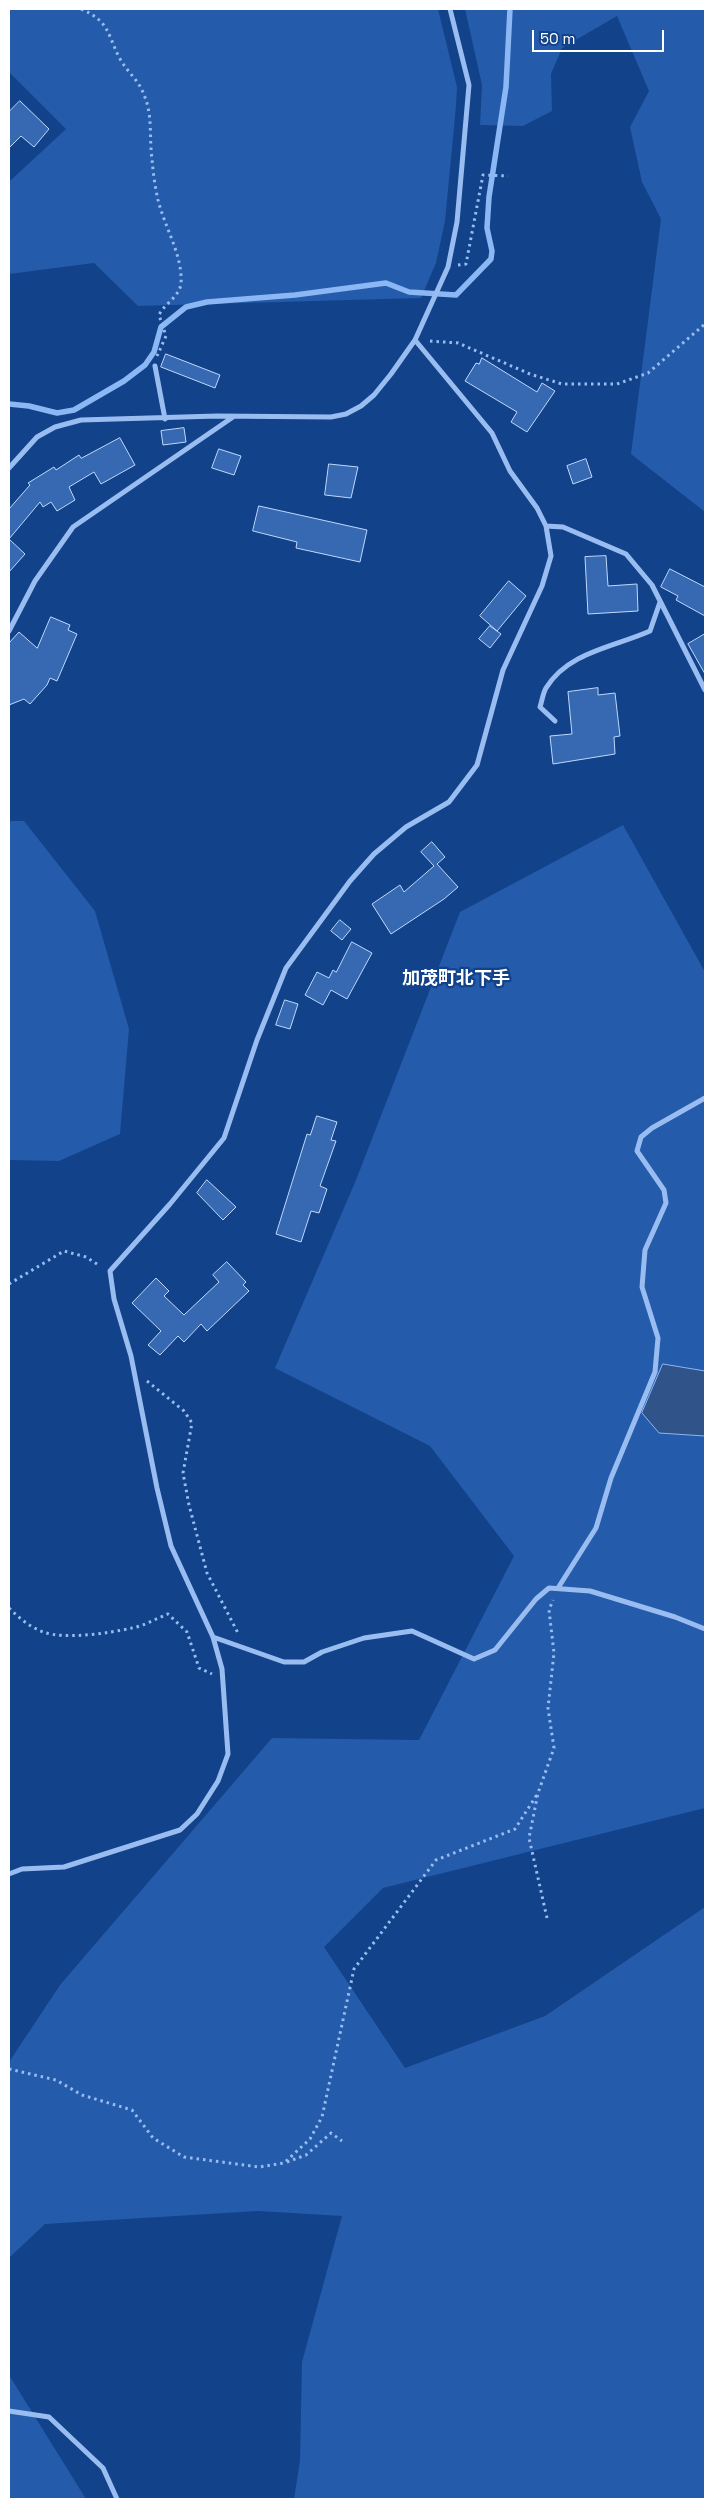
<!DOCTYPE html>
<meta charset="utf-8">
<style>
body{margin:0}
#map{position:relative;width:714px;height:2508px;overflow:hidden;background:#12428a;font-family:"Space Grotesk",sans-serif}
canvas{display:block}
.frame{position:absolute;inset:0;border:10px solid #fff;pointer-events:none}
.scale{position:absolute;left:532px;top:30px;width:132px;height:22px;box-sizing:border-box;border:2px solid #fff;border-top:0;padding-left:6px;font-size:15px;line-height:18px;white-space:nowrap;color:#fff;-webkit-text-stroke:4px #12428a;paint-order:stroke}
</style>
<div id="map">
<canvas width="714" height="2508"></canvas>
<div class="frame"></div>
<div class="scale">50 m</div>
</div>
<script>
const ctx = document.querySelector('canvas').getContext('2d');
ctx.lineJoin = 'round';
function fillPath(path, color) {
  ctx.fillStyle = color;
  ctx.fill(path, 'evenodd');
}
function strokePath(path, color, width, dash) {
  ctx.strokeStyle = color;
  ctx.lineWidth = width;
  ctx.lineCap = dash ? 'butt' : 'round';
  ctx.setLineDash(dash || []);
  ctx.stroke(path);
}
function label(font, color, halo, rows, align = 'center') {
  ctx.font = font + ' "Space Grotesk","Noto Sans JP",sans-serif';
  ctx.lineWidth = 4.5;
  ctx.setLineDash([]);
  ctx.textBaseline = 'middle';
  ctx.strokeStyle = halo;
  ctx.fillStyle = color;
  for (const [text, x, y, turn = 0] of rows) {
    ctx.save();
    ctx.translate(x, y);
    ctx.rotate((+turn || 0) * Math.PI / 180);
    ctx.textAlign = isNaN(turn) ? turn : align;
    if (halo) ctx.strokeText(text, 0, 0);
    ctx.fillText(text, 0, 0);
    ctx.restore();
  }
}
fillPath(new Path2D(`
 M9,9h429l19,78 -1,19 -11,115 -9,42 -15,35 -283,8 -44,-43 -85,11v-96l2,2 55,-51 -57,-57z
 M465,9h240v503l-74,-58 30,-235 -19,-37 -12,-55 19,-36 -32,-75 -55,32 -11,26 1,37 -29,15 -43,-1 2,-40z
 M9,821h15l71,90 34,118 -9,105 -61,27 -50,-1z
 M623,825l82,147v836l-322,80 -59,59 81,121 140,-52 160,-109v592h-411l6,-39 2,-98 40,-146 -84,-5 -213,13 -36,34v-196l51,-77 212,-247 147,2 95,-184 -84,-110 -155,-78 81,-188 104,-268z
 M9,2375l77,124h-77z`), '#245baa');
const water = new Path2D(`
 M663,1364l42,7v65l-46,-3 -17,-20z`);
fillPath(water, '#305389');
strokePath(water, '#8bb7f4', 1);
strokePath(new Path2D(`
 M9,404l20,2 28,7 17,-3 50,-29 21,-16 9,-13 7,-25 25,-20 21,-5 88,-7 91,-12 23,9 47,3 35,-36 1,-8 -5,-23 2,-31 17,-110 4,-78`), '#8bb7f4', 5.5);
const building = new Path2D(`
 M20,101l29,28 -15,18 -13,-11 -12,12v-36z
 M166,354l54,21 -5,13 -54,-21z
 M482,358l55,34 5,-9 13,8 -28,41 -16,-10 6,-10 -52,-31 11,-18 3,1z
 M184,428l2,14 -23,3 -2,-14z
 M120,438l15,27 -34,19 -7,-12 -25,15 6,13 -18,11 -6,-9 -8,5 -3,-5 -31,37 16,15 -16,18v-63l21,-24 -2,-2 26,-16 2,3 23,-15 2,3z
 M219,449l22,7 -7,19 -22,-7z
 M586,459l6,18 -19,7 -6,-18z
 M329,464l29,3 -7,31 -26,-3z
 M259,506l108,24 -7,32 -64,-14 1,-6 -44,-11z
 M606,556l2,30 29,-2 1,27 -50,3 -3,-57z
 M670,569l35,18v29l-29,-16 2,-4 -17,-9z
 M509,581l17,15 -29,35 -17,-15z
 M51,617l19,8 -2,5 9,4 -20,47 -7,-3 -3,7 -17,19 -6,-5 -15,6v-62l10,-11 18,16z
 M490,626l11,8 -11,14 -11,-9z
 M705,634v40l-17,-30z
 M598,688v7l17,-2 5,43 -6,1 1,17 -62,10 -3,-28 22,-2 -4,-42z
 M432,842l13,15 -8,7 21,23 -14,12 -53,35 -19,-30 28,-19 4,7 30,-26 -13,-14z
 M340,920l11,9 -9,11 -11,-9z
 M352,942l20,11 -25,46 -16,-9 -8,15 -18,-10 12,-23 12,6 4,-8 3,2z
 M285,1000l13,4 -8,25 -14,-4z
 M317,1116l20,6 -6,18 5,1 -16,45 7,3 -8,24 -8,-2 -10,31 -25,-8 31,-100 3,1z
 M207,1180l29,27 -13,13 -26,-27z
 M227,1262l19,20 -3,3 6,6 -42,40 -6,-7 -17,18 -6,-6 -18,19 -12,-10 13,-14 -29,-28 24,-25 13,13 -5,5 20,19 35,-33 -6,-7z`);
fillPath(building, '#3669b2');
strokePath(building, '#c0d8fc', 1);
strokePath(new Path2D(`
 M81,9c28,12 26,24 38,48 7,14 20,23 25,38 9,20 5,43 8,64 1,13 3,28 6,41 7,28 25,56 23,84 -2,13 -17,20 -22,31l7,21 -9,20
 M458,265l8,-1 17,-89 25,1
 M430,341l28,2 72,31 32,10h55l31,-11 57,-49
 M9,1284l55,-33 22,6 14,9
 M147,1381l37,30 8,12 -9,50 6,32 18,68 32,62
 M9,1608c10,10 21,19 34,24 23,8 66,1 89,-4 12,-2 25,-10 36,-14l19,18 12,36 13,6
 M547,1918l-18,-80 9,-45 16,-45 -6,-40 6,-55 -5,-43 4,-10
 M9,2069l47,11 26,15 50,15 21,28 31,19 75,10 25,-4 26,-24 12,-22 32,-148 82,-109 79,-31 23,-36
 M287,2162l19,-7 25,-22 11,8`), '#99bdf1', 3, [2.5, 4]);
strokePath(new Path2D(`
 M155,366l10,53
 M9,468l28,-31 18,-10 26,-7 136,-4 114,1 15,-3 15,-8 13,-11 17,-21 24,-34 33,-73 9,-45 12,-137 -19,-76
 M546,526l17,1 63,27 26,31 53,105
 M9,631l26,-50 38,-54 160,-110
 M555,721l-15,-14c2,-6 3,-14 6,-19 22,-36 68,-41 104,-57l10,-29
 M558,1588l38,-60 15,-50 44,-106 3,-34 -16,-51 3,-37 21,-47 -2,-13 -27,-39 4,-14 11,-9 53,-30
 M213,1637l71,25h20l18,-10 42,-14 48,-7 62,28 21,-9 41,-51 13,-11 41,3 85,26 30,12
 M9,1874l13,-5 42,-2 116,-37 17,-16 21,-33 10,-27 -6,-85 -9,-32 -42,-91 -14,-58 -26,-132 -17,-57 -4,-28 60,-67 54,-66 33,-98 29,-72 64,-87 24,-27 32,-27 43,-25 28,-37 26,-95 39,-84 9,-30 -5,-30 -9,-18 -27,-37 -18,-38 -77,-93
 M9,2411l40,6 54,51 14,31`), '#99bdf1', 5);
label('bold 18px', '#fff', '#12428a', [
 ["加茂町北下手",456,979]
]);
</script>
